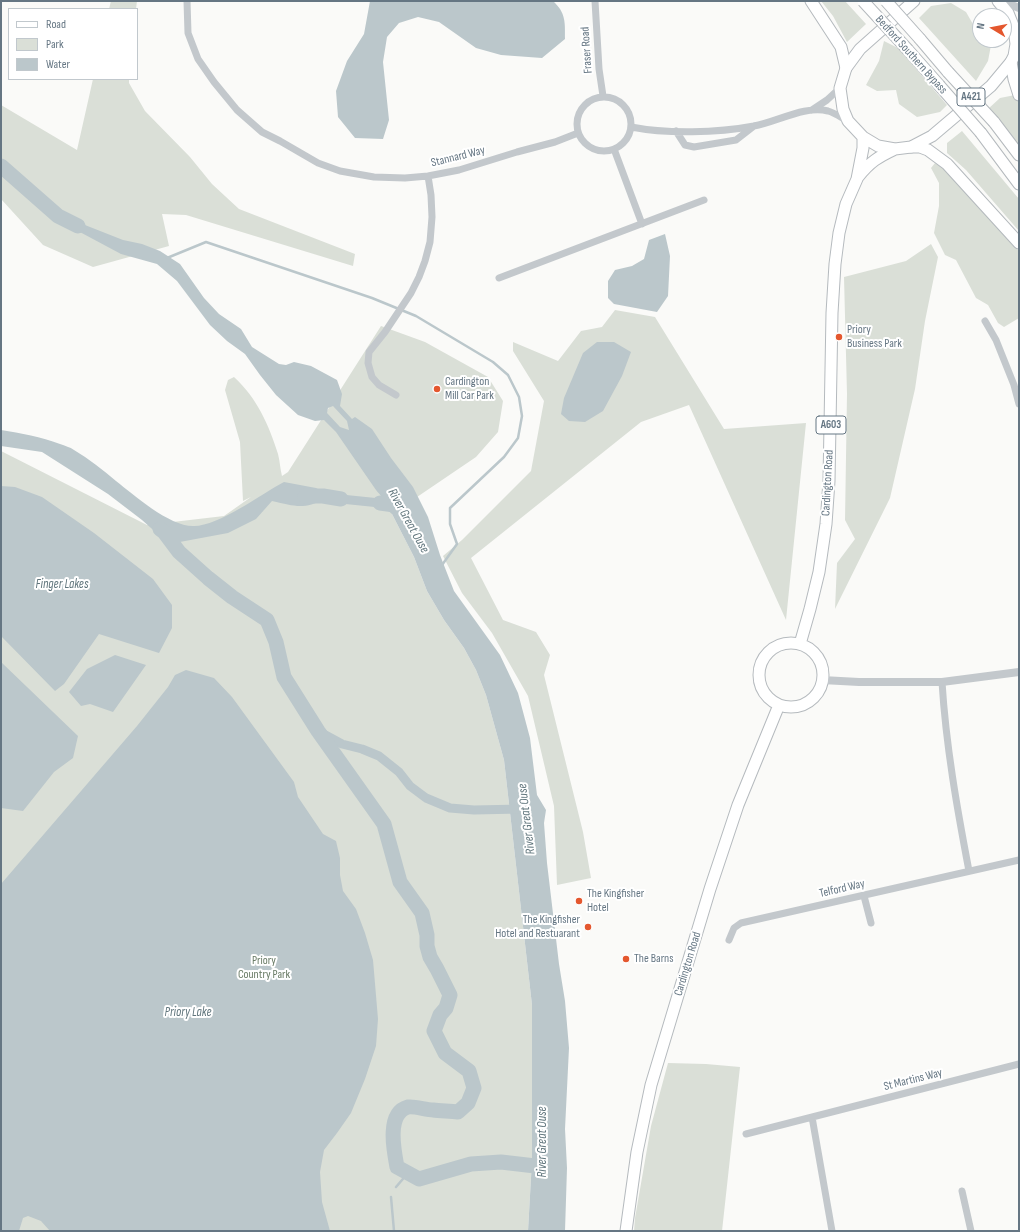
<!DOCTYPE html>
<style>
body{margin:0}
#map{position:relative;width:1020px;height:1232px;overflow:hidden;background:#fafaf8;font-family:"Sofia Sans Condensed",sans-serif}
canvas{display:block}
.frame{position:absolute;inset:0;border:2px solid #657683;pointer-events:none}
.legend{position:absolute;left:8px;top:8px;width:130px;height:72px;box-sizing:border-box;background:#fff;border:1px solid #c1c8cd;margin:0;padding:5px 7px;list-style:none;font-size:12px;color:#657683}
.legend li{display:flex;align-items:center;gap:8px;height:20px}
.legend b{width:20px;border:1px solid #c1c8cd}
.north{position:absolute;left:972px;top:8px;width:40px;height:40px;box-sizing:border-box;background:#fff;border:1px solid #c1c8cd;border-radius:50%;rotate:280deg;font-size:11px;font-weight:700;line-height:16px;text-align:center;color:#657683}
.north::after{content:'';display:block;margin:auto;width:14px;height:18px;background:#e4572e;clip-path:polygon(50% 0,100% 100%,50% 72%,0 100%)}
</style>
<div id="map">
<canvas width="1020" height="1232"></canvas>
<div class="frame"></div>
<ul class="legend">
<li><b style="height:5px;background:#fff"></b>Road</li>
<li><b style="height:11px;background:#dadfd7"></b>Park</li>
<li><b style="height:11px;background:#bbc7cb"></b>Water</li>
</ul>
<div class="north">N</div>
</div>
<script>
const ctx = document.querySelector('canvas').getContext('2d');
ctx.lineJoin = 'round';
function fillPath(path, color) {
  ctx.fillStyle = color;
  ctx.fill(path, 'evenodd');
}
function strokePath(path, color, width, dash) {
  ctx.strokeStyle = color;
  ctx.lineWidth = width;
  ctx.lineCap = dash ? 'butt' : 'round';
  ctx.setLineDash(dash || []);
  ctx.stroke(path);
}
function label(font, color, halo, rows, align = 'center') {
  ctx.font = font + ' "Sofia Sans Condensed",sans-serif';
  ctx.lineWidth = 4;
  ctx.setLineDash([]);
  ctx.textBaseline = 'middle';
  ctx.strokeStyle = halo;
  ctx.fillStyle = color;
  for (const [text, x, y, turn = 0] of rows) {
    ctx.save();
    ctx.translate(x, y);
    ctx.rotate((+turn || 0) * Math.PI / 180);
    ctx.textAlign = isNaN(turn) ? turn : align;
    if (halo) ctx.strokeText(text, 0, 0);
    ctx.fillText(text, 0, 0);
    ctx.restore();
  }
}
fillPath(new Path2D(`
 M111,1h26l-1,8h-27z
 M821,1h24l21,23 -19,18 -14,-26z
 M951,3l15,9 8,14 6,1v13h12l-4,21 -12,20 -57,-63 12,-12z
 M884,41l14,7 49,57 -7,7 -23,5 -18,-13 -3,-14 -19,1 -11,-6 13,-24z
 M93,79h36v4l16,28 45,46 22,27 27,25 116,45 -2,12 -167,-51 -24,-1 7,32 -76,21 -50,-22 -42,-46v-94l76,45z
 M1015,95l4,7v46l-31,-39 12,-11z
 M962,131l57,68v32l-53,-61 -19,-17v-10z
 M935,163l13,7 71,81v67l-15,9 -6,-4 -10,-18 -12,-7 -20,-38 -11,-5 -11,-22 5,-27v-23l-8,-15z
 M931,244l7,13 -13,64 -10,68 -25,109 -55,111 2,-46 18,-24 -10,-19 2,-126 -3,-117 62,-16z
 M615,310l40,7 69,112 82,-6 -20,197 -97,-215 -48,17 -170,136 32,62 33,12 14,23 -6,20 39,157 8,46 -34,7 -3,-79 -26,-110 -36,-63 -30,-40 -19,-37 19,-16 69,-69 13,-70 -31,-50v-9l45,19 23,-30 21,-4z
 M381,326l44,16 63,35 15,24 -5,31 -22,25 -84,57 22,43 13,34 17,29 20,28 12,22 10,25 18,65 28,245v155l-4,71h-527v-780l146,74 77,-9 27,-19 -8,4 -3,-59 -15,-52 3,-10 6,-3c23,21 35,48 44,77 2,7 2,15 4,22l6,-4z
 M668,1063l38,1 34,3 -18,164h-88l1,-13 16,-92z`), '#dadfd7');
fillPath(new Path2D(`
 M370,1h183c13,12 12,21 12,38l-23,19 -41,-3 -25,-7 -37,-26 -21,-5 -19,6 -12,14 -4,25 6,58 -6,19 -28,-1 -17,-21 -2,-26 11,-30 17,-27z
 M57,214l66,26 19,4 18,7 20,13 24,34 15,16 22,15 11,18 27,17 7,1 8,-3 17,4 26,14 5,14 -2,12 12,13 3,-2 17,12 19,29 22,29 15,30 12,38 14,36 46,64 18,38 12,45 7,57 9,15 -2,13 3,40 12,101 6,37 4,47 -4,81 2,39 -2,63h-37l4,-71v-155l-28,-245 -18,-65 -10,-25 -12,-22 -20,-28 -17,-29 -13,-34 -22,-43 -8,-7c1,-8 -3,-11 -8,-17l-40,-58 -12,-12 -9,1 -17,-6 -22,-20 -16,-20 -15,-21 -18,-13 -17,-16 -33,-44 -20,-17 -36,-10 -43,-23zM333,406l14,15 2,9 -9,-3 -13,-14 1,-5z
 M665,234l5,22 -2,40 -11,16 -43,-8 -6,-6v-17l7,-11 17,-4 12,-7 5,-19z
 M597,342h17l17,10 -9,24 -19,35 -18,11 -16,-1 -8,-7 3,-16 19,-45z
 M1,430c20,3 40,7 59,14 5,2 10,3 14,6 15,9 29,20 42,31 18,14 54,46 78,45 25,0 67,-32 90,-44l32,6 9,5v6c-22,11 -30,7 -53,2l-16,18 -28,14 -59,11 -27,-24 -34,-26 -66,-42 -41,-6z
 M1,486l14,1 27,10 52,36 59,46 19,26v23l-13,25 -60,-19 -35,50 -9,7 -54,-55z
 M115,655l31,10 -33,47 -23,-8 -9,2 -12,-14 18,-23z
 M1,662l77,74 -5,22 -19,14 -31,39 -22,-3z
 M186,670l28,8 18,19 62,85 4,15 25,37 13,7 4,17v17l3,16 13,18 9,24 8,27 5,59 -2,27 -11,33 -14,34 -14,20 -13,17 -4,22 2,30 8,29h-280l-9,-10 -13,-5 -5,2 -4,13h-18v-347l136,-158 31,-39 7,-12z`), '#bbc7cb');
strokePath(new Path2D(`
 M167,258l39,-16 166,56 44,18 77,46 15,13 11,22 3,19 -4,22 -14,19 -54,51v16l7,20 -15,21
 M396,1187l12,-14
 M391,1197l3,34`), '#bbc7cb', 2.5);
strokePath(new Path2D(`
 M341,499l39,4
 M318,731l24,13 20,5 17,7 20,16 11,14 16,12 24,10 24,2 47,-1`), '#bbc7cb', 9);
strokePath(new Path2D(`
 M1,166l57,50 20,10
 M305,496h18l18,3
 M380,503l22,3
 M160,529l4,3 15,20 29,26 24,19 35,23 9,22 8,35 34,54 66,93 16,58 22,31 5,22v11l3,11 7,12 13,26 -4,13 -6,7 -6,16 11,22 24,18 5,17 -6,15 -10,9c-8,-1 -17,-1 -25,-2 -7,0 -18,-4 -25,-3 -22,6 -14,44 -11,60l22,12 52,-15 30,-2 43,5`), '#bbc7cb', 15);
const primary = new Path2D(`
 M914,1l-54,48 -14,19 -6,20 3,21 5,12 15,16 15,9 17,3 16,-2 21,-11 59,-50 20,-24 3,-6 2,-12 -2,-16 -6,-15 -10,-12
 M858,177c12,-15 20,-20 37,-28
 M759 675a32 32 0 1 1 64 0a32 32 0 1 1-64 0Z
 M800,644l10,-35 9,-37 7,-48 3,-43 3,-168 3,-49 4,-31 7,-29 11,-25 6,-31v-11
 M626,1231l11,-79 14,-67 59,-196 28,-84 41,-100`);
const trunk = new Path2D(`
 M811,1l30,46 5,21
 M920,39l28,33
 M908,50l31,35
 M1011,62l3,17 5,16
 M994,122l25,33
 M981,133l38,51
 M911,147h9l8,3 19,14 72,79`);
strokePath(primary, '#b5babe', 13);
strokePath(trunk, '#b4b9bd', 13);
strokePath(new Path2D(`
 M187,1l1,32 10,26 16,23 23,28 25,22 18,9 38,22 22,8 34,6 31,1 23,-2 31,-6 58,-18 38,-10 23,-9
 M595,1l4,68 4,27
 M577 124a27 27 0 1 1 54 0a27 27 0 1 1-54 0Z
 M812,110l15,-10 13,-12
 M631,127c36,7 86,6 123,-1 23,-4 51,-21 74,-15 7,2 14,7 20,10
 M676,131l9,14 9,2 42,-7 18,-14
 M614,149l28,75
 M499,278l205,-78
 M985,321l11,19 18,45 5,19
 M396,395l-17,-10 -7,-8 -4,-14 1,-11 16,-20 26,-39 8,-16 6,-16 5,-19 2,-25 -1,-22 -3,-19
 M942,682c4,64 15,126 27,189
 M864,896l7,27
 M729,940l5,-12 7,-5 278,-63
 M812,1117l20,114
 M746,1134l273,-70
 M962,1191l9,40`), '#c3c8cc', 7);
strokePath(new Path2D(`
 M1002,1l17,7
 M822,680l37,2h83l77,-10`), '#c3c8cc', 8);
strokePath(primary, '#fff', 11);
strokePath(trunk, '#fff', 11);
const trunkBridge = new Path2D(`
 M863,1l45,49
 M886,1l34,38
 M948,72l46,50
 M939,85l42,48`);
strokePath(trunkBridge, '#b4b9bd', 13, []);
strokePath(trunkBridge, '#fff', 11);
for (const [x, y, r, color] of [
 [839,337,4,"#e4572e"],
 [437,389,4,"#e4572e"],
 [579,901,4,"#e4572e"],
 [588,927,4,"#e4572e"],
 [626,959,4,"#e4572e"]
]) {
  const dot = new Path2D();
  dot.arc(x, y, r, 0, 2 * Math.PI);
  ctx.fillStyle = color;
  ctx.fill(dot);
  strokePath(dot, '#fff', 1.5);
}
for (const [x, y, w] of [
 [971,97,28],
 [831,425,30]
]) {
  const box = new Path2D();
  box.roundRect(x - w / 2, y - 9, w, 18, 3);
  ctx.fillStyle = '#fff';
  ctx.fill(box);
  strokePath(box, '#657683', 1);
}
label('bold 11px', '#657683', null, [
 ["A421",971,97],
 ["A603",831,425]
]);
label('12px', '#657683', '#fff', [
 ["Fraser Road",587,50,-94],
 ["Bedford Southern Bypass",911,55,48],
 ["Stannard Way",458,157,-14],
 ["Cardington Road",828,483,-87],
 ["Telford Way",842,889,-13],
 ["Cardington Road",688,964,-73],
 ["St Martins Way",913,1080,-14]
]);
label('12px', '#657683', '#fff', [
 ["Priory",847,330],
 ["Business Park",847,344],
 ["Cardington",445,382],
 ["Mill Car Park",445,396],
 ["The Kingfisher",587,894],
 ["Hotel",587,908],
 ["The Kingfisher",580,920,"right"],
 ["Hotel and Restuarant",580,934,"right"],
 ["The Barns",634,959]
], 'left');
label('12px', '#687a64', '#fff', [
 ["Priory",264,961],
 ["Country Park",264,975]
]);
label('italic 13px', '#60757c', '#fff', [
 ["River Great Ouse",408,521,61],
 ["Finger Lakes",62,585],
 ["River Great Ouse",527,819,-97],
 ["Priory Lake",188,1013],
 ["River Great Ouse",543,1142,-90]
]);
</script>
